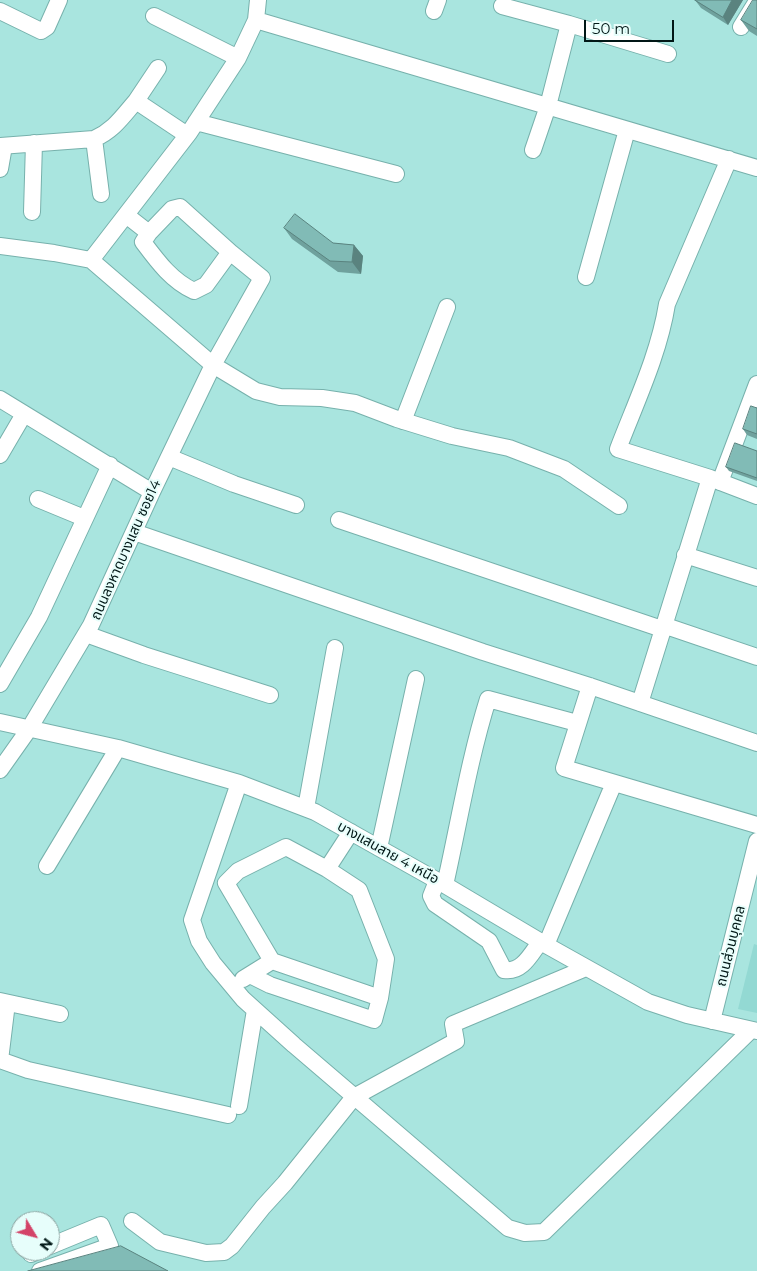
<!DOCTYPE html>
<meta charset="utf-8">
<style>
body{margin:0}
#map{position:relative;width:757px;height:1271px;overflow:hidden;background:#a9e5df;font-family:Montserrat,sans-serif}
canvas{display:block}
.north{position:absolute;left:10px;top:1211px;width:50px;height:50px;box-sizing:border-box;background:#e7fefb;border:1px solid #8ba29f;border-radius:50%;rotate:127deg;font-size:14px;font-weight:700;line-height:20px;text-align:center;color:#011716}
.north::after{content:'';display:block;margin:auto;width:18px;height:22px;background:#d34368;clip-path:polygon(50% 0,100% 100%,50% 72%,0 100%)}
.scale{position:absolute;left:584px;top:20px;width:90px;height:22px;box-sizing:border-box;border:2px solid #011716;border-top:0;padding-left:6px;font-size:15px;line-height:18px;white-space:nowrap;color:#011716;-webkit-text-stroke:4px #e7fefb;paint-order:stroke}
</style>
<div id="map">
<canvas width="757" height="1271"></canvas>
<div class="north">N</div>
<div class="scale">50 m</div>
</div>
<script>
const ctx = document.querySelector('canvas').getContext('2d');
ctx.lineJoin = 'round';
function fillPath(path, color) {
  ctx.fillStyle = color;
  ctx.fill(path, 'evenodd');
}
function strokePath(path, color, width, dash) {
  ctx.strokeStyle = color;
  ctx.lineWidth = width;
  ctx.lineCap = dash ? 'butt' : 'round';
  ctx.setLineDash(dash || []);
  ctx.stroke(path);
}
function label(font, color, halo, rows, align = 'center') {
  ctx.font = font + ' Montserrat,"Noto Sans Thai",sans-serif';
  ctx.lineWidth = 4;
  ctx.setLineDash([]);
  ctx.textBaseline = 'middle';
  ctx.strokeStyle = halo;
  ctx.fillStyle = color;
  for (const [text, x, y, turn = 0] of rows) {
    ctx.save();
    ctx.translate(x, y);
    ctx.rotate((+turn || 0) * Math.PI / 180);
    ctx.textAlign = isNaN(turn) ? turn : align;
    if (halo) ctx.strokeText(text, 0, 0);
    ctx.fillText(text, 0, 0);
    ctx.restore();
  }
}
fillPath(new Path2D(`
 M754,944l3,1v68l-19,-4z`), '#93d9d3');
const minor = new Path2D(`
 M502,6l67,18 99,30
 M0,11l41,20 6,-4 12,-27
 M434,11l4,-11
 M154,16l84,42
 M256,20l501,148
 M741,27l16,-26
 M136,101l22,-33
 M196,122l200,52
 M94,139l7,55
 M0,146l94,-7c20,-9 28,-22 42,-38l51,34
 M533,150l15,-44 21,-82
 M729,159l-62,145c-8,50 -31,98 -49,145l92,29 47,18
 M0,169l4,-23
 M32,212l2,-69
 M126,215l23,18 -6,9c15,20 29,39 51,49l12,-6 24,-33 -50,-45 -8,2 -23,24
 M0,246l54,7 37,7 122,105 43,26 24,6 42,1 33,5 42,16 55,17 57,12 55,21 55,37
 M91,260l98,-127 49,-75 18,-38 2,-20
 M586,277l41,-147
 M0,399l152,93
 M403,421l44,-114
 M0,455l24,-41
 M169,457l65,27 62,21
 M720,482l37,-98
 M38,499l46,19
 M339,520l323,109
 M134,532l349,120 107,34 167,57
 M685,555l72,23
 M663,625l94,32
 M86,634l58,21 126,40
 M0,684l39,-67 71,-152
 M590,686l-26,82 193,57
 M640,703l70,-225
 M0,722l118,26 121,35 76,29 130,73 101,60 102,57 39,13 70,16
 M0,770l29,-41 62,-104 61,-133 61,-127 49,-87 -32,-26
 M239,783l-47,137 7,21 14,22 30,36 51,46 214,183 17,5 19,-1 207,-202
 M306,808l29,-160
 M379,848l37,-169
 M47,866l71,-118
 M327,869l24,-37
 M437,881l-6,15 4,8 54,37 15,29c18,3 27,-16 36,-28
 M445,885c14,-62 24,-125 43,-186l89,24
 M546,945l68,-162
 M250,975l20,10 104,35 6,-22 6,-39 -27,-69 -32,-21 -41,-22 -48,24 -12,12 46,78
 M243,979l29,-18 108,37
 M0,1001l60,13
 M7,1003l-7,57 28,10 200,45
 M712,1021l45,-180
 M239,1106l16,-96
 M132,1221l28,21 46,11 18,-1 8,-6 31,-39 22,-24 69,-86 102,-56 -3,-17 133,-56
 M31,1254l7,-3
 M40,1271l70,-25 -9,-21 -51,21`);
strokePath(minor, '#77b1ac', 18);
strokePath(minor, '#fff', 16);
fillPath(new Path2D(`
 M695,0h48l-15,25 -27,-17z
 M757,0v36l-8,-5 -8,-11z
 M284,228l49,15 21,2 9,11 -2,18 -23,-2 -46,-33z
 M757,408v31l-10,-4 -4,-6z
 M757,451v30l-28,-10 -3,-4z`), '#6fa19d');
fillPath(new Path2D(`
 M732,0h11l-15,25 -5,-8z
 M354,245l9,11 -2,18 -9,-12z`), '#5a837f');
const building = new Path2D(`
 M695,0h37l-9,17z
 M753,0h4v29l-16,-9z
 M295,214l38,29 21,2 -2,17 -22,-1 -46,-33z
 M751,406l6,2v26l-14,-5z
 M735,443l22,8v27l-31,-11z
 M121,1246l47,25h-140z`);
fillPath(building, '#81bbb6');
strokePath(building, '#5a837f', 1);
label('14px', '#011716', '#e7fefb', [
 ["ถนนลงหาดบางแสน ซอย14",126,550,-66],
 ["บางแสนสาย 4 เหนือ",388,853,29],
 ["ถนนส่วนบุคคล",731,946,-76]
]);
</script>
